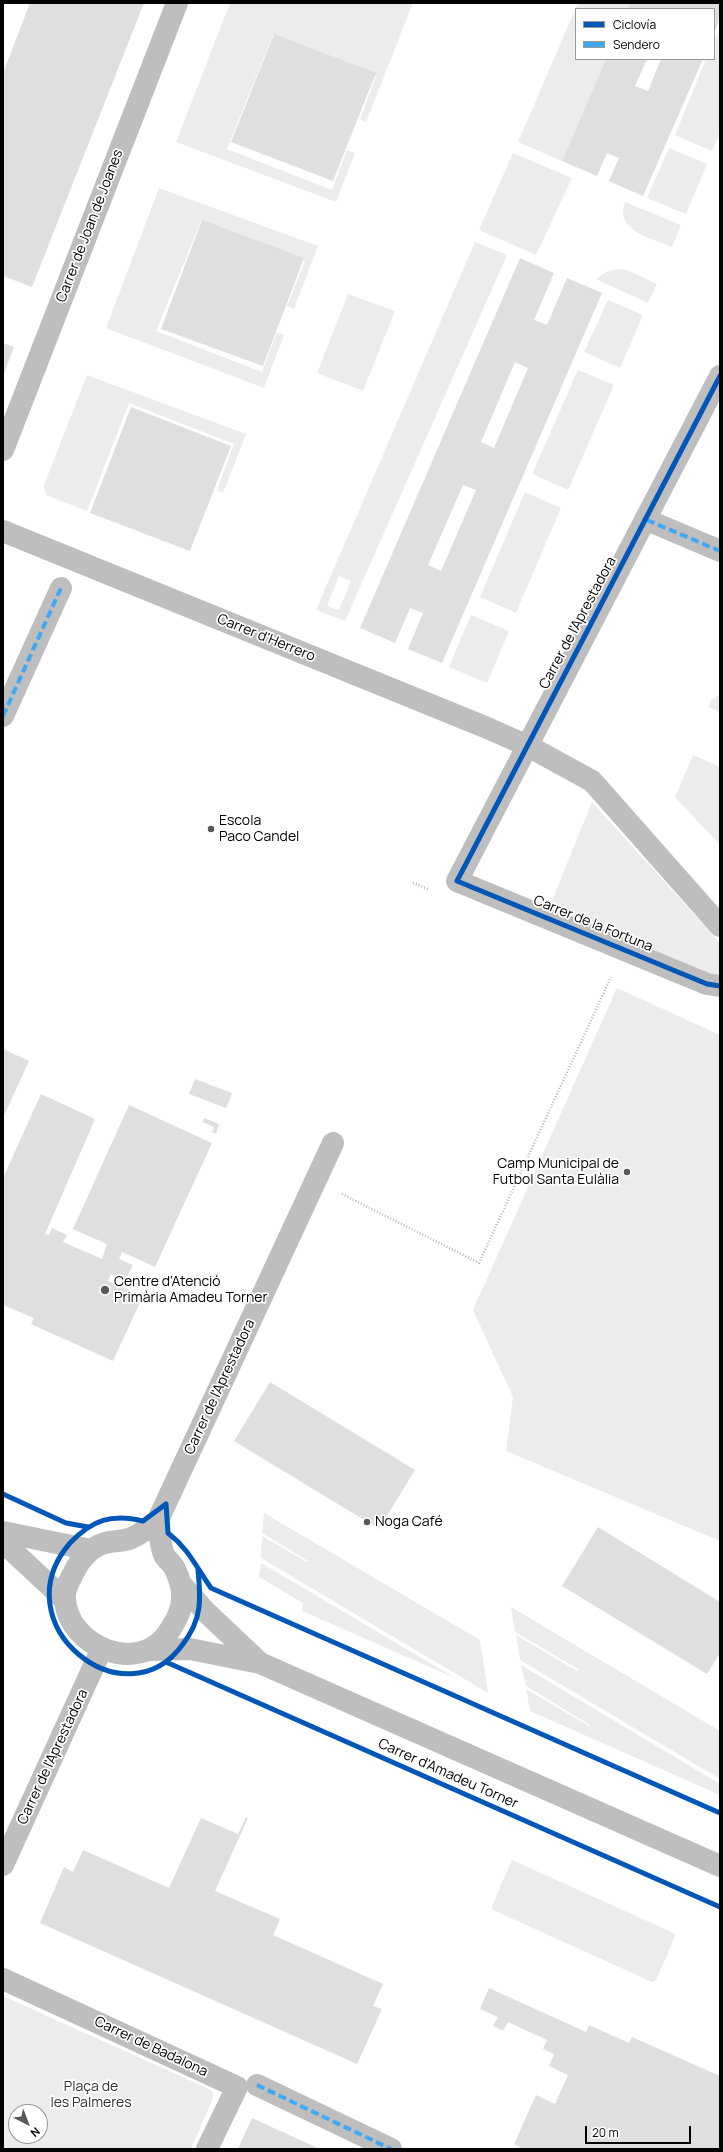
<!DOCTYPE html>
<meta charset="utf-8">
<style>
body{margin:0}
#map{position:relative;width:723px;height:2152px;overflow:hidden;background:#fff;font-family:Manrope,sans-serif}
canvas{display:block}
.frame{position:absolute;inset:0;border:4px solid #000;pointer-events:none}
.legend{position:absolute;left:575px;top:8px;width:140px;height:52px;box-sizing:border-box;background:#fff;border:1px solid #999;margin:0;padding:5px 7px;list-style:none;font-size:12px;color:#000}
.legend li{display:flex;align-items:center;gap:8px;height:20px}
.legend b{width:20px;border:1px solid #999}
.north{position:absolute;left:8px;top:2104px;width:40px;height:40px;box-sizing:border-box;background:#fff;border:1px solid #999;border-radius:50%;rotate:138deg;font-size:11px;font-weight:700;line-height:16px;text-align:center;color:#000}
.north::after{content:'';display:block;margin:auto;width:14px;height:18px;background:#595959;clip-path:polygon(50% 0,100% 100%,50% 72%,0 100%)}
.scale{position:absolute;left:585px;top:2126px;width:106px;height:18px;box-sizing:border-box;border:2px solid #000;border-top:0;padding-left:5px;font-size:12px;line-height:14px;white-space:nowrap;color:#000;-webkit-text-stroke:3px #fff;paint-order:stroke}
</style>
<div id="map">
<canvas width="723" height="2152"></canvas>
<div class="frame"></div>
<ul class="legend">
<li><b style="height:5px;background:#0057b8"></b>Ciclovía</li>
<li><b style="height:5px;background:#3fa9f5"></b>Sendero</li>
</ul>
<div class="north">N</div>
<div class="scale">20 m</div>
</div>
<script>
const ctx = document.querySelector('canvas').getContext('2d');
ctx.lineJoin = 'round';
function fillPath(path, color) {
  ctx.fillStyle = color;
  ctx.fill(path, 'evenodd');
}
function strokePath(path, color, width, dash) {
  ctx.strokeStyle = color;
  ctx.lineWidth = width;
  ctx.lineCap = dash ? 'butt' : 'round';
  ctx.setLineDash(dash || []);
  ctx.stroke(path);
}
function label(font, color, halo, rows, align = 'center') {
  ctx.font = font + ' Manrope,sans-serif';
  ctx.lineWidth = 3.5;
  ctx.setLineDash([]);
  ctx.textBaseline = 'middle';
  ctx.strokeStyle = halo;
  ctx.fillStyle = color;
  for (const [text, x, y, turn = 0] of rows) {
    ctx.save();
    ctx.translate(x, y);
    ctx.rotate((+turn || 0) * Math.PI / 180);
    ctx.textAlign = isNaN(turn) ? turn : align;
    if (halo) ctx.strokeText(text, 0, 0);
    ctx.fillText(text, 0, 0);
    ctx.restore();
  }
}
fillPath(new Path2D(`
 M230,3h183l-47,119 -6,-3 16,-43 -103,-41 -46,114 105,41 15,-40 8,3 -19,49 -160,-60z
 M578,3h52l-3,6h-51v50h30l-44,102 -44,-19z
 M720,28v104l-8,19 -37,-16 31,-76h8v-18z
 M669,148l38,16 -21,50 -39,-16z
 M513,153l59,25 -36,77 -57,-25z
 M159,188l159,58 -24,63 -7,-3 18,-45 -104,-40 -45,110 106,41 15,-40 7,3 -20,53 -158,-60z
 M625,202l56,23 -9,22c-20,-9 -58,-16 -47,-45z
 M475,242l32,13 -162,366 -29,-11zM339,576l12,5 -12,29 -12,-4z
 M617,269l10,1 30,14 -9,19 -52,-24 10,-7z
 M348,294l47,17 -32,80 -46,-18z
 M608,300l35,15 -23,53 -36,-16z
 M578,370l36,15 -46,105 -36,-16z
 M87,375l159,59 -23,59 -6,-3 17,-46 -105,-41 -42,108 -41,-16 -2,-10z
 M525,492l36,16 -45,105 -36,-16z
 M471,615l38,16 -22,52 -38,-16z
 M720,694v18l-12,-5 3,-7z
 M693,755l27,12v78l-45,-48z
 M592,802l128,141v32l-3,1 -168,-68z
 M617,988l103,47v506l-214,-90 7,-54 -40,-87z
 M264,1513l216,127 8,53 -227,-135 1,-22 45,26 1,-1 -46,-28z
 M261,1563l196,116 -155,-68 1,-8 -44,-26z
 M511,1607l209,124v48l-200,-119 -4,-25 61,36 1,-2 -63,-37z
 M521,1665l199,119v11l-190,-84 -4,-22 63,37 1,-1 -64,-39z
 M512,1860l164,74 -20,46 -4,2 -159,-72 -1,-4z
 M3,1996l206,93 4,4v5l-22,51h-188zM16,2112h24v24h-24z`), '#ececec');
fillPath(new Path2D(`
 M30,3h114l-112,284 -29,-11v-203z
 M630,3h90v16l-6,14v-24h-87z
 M274,34l102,39 -43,108 -102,-39z
 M606,59h41l-12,27 13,5 13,-32h42l-60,137 -34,-15 10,-23 -12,-5 -10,23 -35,-15z
 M202,220l102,38 -41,108 -102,-37z
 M520,258l34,15 -20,47 13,5 20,-47 35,15 -160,370 -34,-14 15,-36 -13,-5 -15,35 -35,-15zM515,362l13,6 -34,80 -13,-6zM463,485l13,5 -35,81 -13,-6z
 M3,343l11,4 -11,29z
 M131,407l100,39 -41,105 -100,-38z
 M3,1049l26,12 -26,57z
 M195,1079l37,14 -6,15 -37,-14z
 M41,1094l54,25 -50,115 4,1 3,-7 15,7 -4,7 39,17 5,-15 -34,-15 56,-124 83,38 -57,124 -33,-15 -3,7 14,6 -8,16 -14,-7 -3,7 35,15 -30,65 -82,-37 3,-6 -31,-13v-127z
 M204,1118l15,6 -3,10 -4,-2 2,-5 -11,-5z
 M270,1382l145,88 -36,59 -145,-88z
 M598,1527l122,75v51l-13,21 -145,-88z
 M246,1817l2,1 -33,73 65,28 -7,16 110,49 -10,22 9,3 -25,55 -317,-141 24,-56 9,5 10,-22 86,38 32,-70 37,16z
 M489,1988l97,44 3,-7 40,18 3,-6 88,39v73h-197l-9,-5 22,-49 19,9 13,-29 -19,-9 5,-12 -11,-5 4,-9 -39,-18 -5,9 -10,-5 5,-9 -18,-8z
 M252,2118l68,31h-82z`), '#dfdfdf');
strokePath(new Path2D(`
 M413,883l15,6
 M342,1194l137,69 132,-286`), '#b9b9b9', 2.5, [1, 2]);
strokePath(new Path2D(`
 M647,520l73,31
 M3,716l58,-128
 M257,2085l134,64`), '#bebebe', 22);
strokePath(new Path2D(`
 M720,376l-263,505 250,103 13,2
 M3,450l174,-447
 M3,531l482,196 43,19 64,35 128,145
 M157,1522l176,-379
 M3,1865l99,-217
 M3,1979l234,108 -30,62`), '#bebebe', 22);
strokePath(new Path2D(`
 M157,1522c3,10 3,23 7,33 3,5 9,9 11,14 4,8 8,21 7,30 0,11 -6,21 -12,31 -28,47 -102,18 -105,-31 -1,-8 4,-18 8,-25 4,-9 11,-18 18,-24 15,-11 23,-7 38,-11 9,-3 20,-12 28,-17z
 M3,1532l88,18
 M3,1542l61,57
 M180,1583l26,29 54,51
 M150,1650l40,-1 70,14 460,203`), '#bebebe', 22);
strokePath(new Path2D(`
 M647,520l73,31
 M3,716l58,-128
 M257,2085l134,64`), '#3fa9f5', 4, [8, 4]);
strokePath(new Path2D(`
 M720,376l-263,505 250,103 13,2
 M3,1494l63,29 22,4
 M198,1570c3,30 4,49 -15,74 -58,81 -183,-20 -113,-101 22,-23 42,-30 73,-22l23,-17 2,29c21,16 28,34 43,55l509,225
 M166,1662l554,245`), '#0057b8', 5);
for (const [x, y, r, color] of [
 [211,829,4,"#595959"],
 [627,1172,4,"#595959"],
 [105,1290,5,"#595959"],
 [367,1522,4,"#595959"]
]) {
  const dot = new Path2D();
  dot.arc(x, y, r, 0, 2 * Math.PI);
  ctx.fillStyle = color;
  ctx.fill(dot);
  strokePath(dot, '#fff', 1.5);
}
label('14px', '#000', '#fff', [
 ["Carrer de Joan de Joanes",90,226,-69],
 ["Carrer de l'Aprestadora",578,623,-62],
 ["Carrer d'Herrero",266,638,22],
 ["Carrer de la Fortuna",593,924,22],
 ["Carrer de l'Aprestadora",220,1387,-65],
 ["Carrer de l'Aprestadora",53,1757,-65],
 ["Carrer d'Amadeu Torner",448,1774,24],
 ["Carrer de Badalona",151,2047,25]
]);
label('14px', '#000', '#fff', [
 ["Escola",219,821],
 ["Paco Candel",219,837],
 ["Camp Municipal de",619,1164,"right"],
 ["Futbol Santa Eulàlia",619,1180,"right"],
 ["Centre d'Atenció",114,1282],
 ["Primària Amadeu Torner",114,1298],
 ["Noga Café",375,1522]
], 'left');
label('14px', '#333', '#fff', [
 ["Plaça de",91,2087],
 ["les Palmeres",91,2103]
]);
</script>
